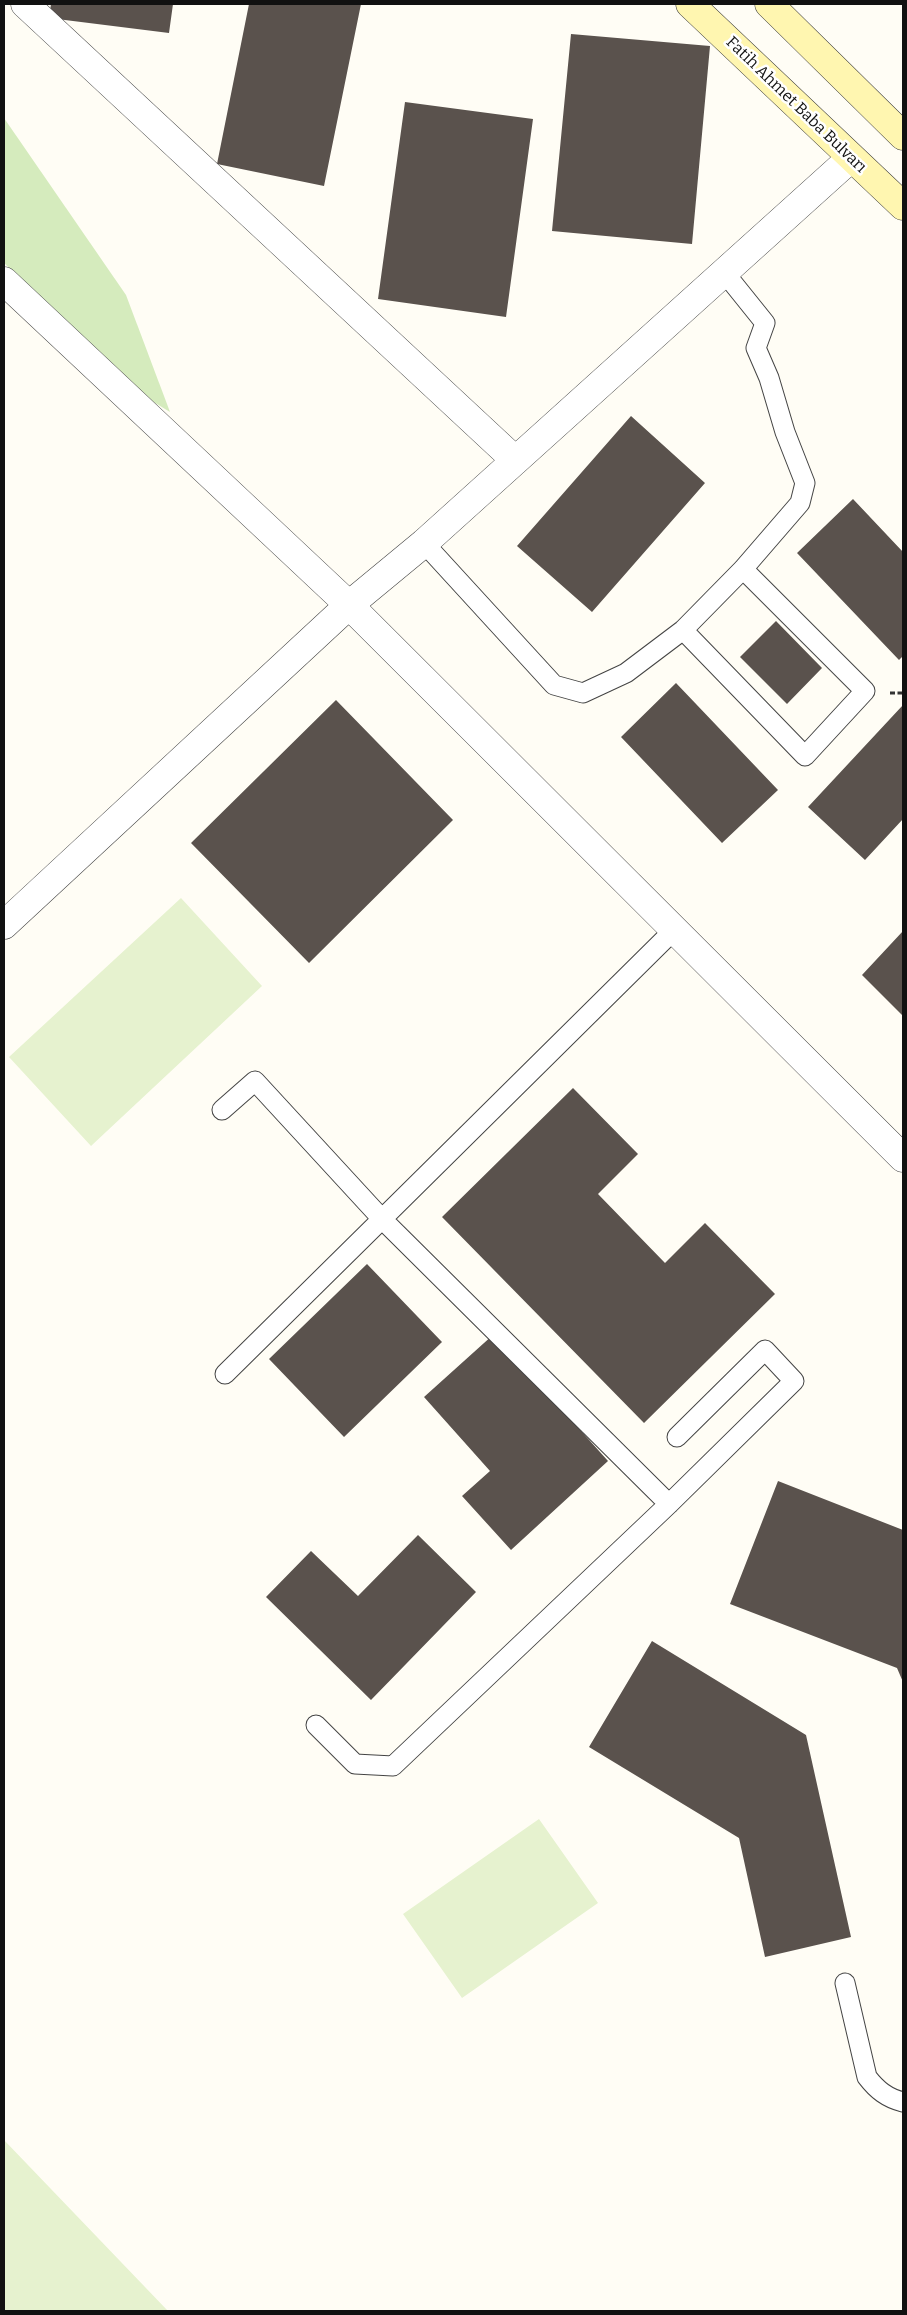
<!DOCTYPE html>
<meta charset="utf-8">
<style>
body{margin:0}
#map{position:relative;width:907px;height:2315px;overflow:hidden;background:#fffdf5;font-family:Bitter,serif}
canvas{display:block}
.frame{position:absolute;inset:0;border:5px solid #111;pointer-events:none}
</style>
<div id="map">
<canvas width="907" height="2315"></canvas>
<div class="frame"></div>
</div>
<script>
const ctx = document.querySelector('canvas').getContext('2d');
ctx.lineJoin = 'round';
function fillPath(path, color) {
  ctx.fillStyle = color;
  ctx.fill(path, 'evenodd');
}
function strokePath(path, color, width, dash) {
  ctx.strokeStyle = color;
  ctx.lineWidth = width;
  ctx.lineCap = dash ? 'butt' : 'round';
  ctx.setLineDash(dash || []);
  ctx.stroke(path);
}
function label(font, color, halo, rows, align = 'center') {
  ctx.font = font + ' Bitter,serif';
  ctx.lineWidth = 5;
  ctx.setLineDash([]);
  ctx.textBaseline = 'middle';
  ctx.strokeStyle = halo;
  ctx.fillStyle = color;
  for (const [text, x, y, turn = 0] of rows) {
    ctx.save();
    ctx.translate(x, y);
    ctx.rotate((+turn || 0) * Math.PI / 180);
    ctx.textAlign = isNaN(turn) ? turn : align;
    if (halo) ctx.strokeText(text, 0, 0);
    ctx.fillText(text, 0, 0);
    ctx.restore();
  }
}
fillPath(new Path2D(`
 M4,118l122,177 44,117 -28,-17 -138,-132z`), '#d5ebbd');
fillPath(new Path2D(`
 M181,898l81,88 -171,160 -82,-89z
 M539,1819l59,84 -136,95 -59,-84z
 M4,2140l164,171h-164z`), '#e6f2cf');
fillPath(new Path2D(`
 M51,4h122l-4,29 -120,-15z
 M249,4h112l-37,182 -107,-22z
 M571,34l139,12 -18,198 -140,-13z
 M405,102l128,17 -27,198 -128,-18z
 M631,416l74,67 -113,129 -75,-66z
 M853,499l50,53v104l-4,4 -102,-107z
 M776,621l46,47 -35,36 -47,-47z
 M676,683l102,107 -56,53 -101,-106z
 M336,700l117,120 -144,143 -118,-120z
 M903,705v114l-38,41 -57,-53z
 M903,931v85l-41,-41z
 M573,1088l65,66 -40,40 67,69 40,-40 70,71 -131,129 -202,-206z
 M367,1264l75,78 -98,95 -75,-78z
 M494,1334l114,127 -97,89 -49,-54 28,-25 -66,-74z
 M778,1481l125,49v152l-6,-14 -167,-64z
 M418,1535l58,57 -105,108 -105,-103 45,-46 47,45z
 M652,1641l154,94 45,202 -86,20 -26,-119 -150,-91z`), '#5a524d');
const service = new Path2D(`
 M424,543l130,142 29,8 43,-20 57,-43 60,-61 57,-66 5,-20 -20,-51 -16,-54 -13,-30 9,-25 -41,-51
 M683,630l122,126 60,-65 -122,-122
 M222,1110l33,-29 127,138 293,-290
 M225,1374l157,-155 287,285
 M316,1725l39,39 38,2 276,-262 125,-123 -29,-31 -88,87
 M845,1983l22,94c10,13 20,21 36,25`);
const minor = new Path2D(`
 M25,4l490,456
 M4,281l345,324 554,553
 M4,925l345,-320 75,-62 427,-385`);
const secondary = new Path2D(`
 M690,4l213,202
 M769,4l134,132`);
strokePath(service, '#444', 21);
strokePath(minor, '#444', 29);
strokePath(secondary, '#333', 29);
strokePath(new Path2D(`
 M890,693h13`), '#333', 3, [5, 2.5]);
strokePath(service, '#fff', 19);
strokePath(minor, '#fff', 28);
strokePath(secondary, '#fff6b0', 28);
label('16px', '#111', '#fff', [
 ["Fatih Ahmet Baba Bulvarı",796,105,44]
]);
</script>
